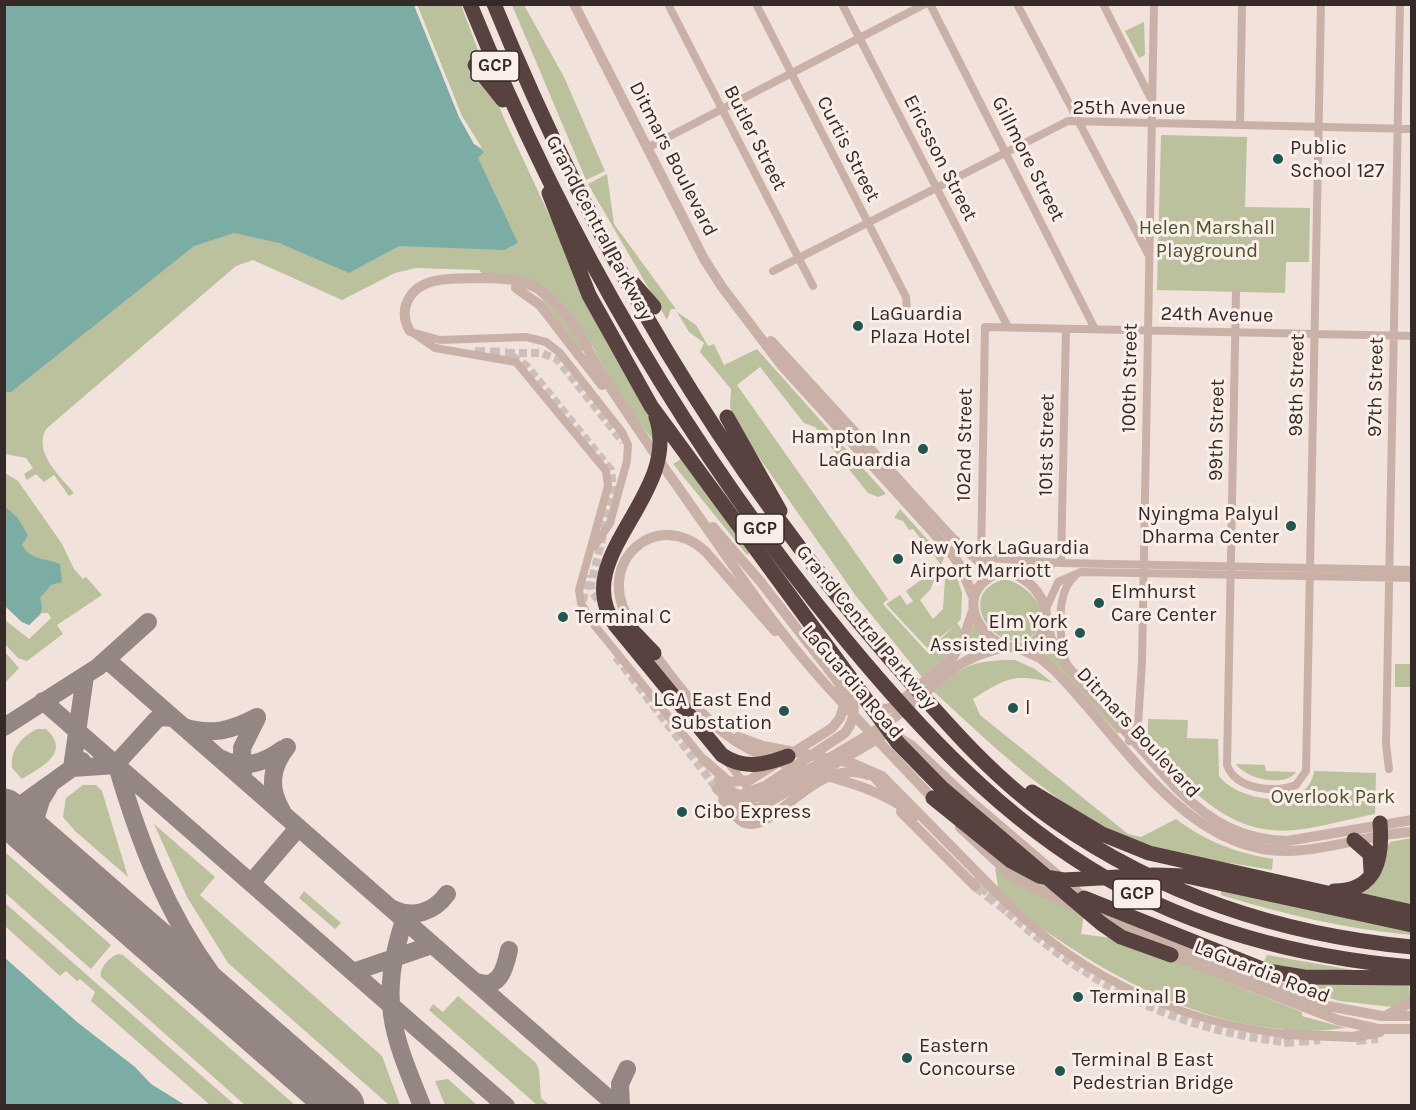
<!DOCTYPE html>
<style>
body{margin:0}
#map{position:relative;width:1416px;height:1110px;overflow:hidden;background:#f1e3dc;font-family:Karla,sans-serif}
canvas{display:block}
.frame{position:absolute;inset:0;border:6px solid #362a28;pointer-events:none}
</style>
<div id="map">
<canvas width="1416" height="1110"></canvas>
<div class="frame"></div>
</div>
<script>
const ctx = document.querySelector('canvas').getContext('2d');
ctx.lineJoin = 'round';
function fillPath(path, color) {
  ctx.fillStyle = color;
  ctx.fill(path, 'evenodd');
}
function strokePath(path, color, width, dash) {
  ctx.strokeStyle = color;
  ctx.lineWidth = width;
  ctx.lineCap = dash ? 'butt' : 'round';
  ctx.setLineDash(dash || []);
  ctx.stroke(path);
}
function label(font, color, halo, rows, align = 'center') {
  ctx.font = font + ' Karla,sans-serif';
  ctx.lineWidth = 6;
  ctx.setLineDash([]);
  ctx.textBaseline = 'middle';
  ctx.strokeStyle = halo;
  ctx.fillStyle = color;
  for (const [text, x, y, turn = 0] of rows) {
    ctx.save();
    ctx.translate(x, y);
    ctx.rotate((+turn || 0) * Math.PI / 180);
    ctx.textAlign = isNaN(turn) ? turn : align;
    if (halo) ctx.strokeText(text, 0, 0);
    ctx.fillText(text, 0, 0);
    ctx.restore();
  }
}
fillPath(new Path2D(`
 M151,5h310l42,111 54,116 18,48 32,63 41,70 16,40 -41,-49 -31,-59 -11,6 -40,-53 -23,-21 -35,-3 -4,-4 -63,-2 -21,5 -53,27 -89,-40 -17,6 -190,163c-13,24 14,47 28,64l-5,3 -15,-21 -10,7 -8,-8 -9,6 -3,-6 9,-6 -7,-10 -21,-4 -1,-353z
 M512,5h12l40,72 41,94 -19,9z
 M1144,22l1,33 -6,3 -14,-27z
 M1161,135l86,2 -2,70 65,1 -1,54h-23l-1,31 -128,-3z
 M607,174l7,50 62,85h-5l-4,11 -79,-136z
 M677,312l19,13 12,21 6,-2 10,21 33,-16 129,145 -8,3 -10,-4 -53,-66 -11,-4 -44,-56 -23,18 151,214 -5,5 44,48 27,-26 -27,22 -41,-44 14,-9 7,10 6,-4 -7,-10 35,-26 -8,-11 -6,1 -3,-3 4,-4 -15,-19 -4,1 -6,-9 -9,-3 6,-9 44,49 -14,32 -10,10 13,19 10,-10 2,-30 6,-3 6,1 5,16 -1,26 -4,4 5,7 -12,23 -28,24 -66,-81 -119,-170 -7,-19 1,-18 -31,-37 4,-9 -15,-11z
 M681,459l70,93 -4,3 -74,-91z
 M5,473l13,8 44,63 12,25 9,10 3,-2 16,18 -45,30 6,9 -36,27 -9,-3 -13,-14v-24l24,19 22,-21 -3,-5h-6l-13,12 -7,-3 -17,-16z
 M1005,579c21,5 51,32 30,54 -32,32 -87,-39 -30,-54z
 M975,625l16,19 -26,5 8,-23z
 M1045,637l77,93 -4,4 -60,-67 -26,-18z
 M5,652l14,16 -14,15z
 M1015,660l20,9 18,14c-39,-10 -47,-5 -80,16l7,16 148,119 13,3 35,-18c29,22 60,34 97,40l-1,11c-45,-8 -95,-13 -138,-30 -79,-31 -139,-93 -201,-149 32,-26 39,-31 82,-31z
 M1395,664h16v23h-16z
 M1148,719l40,1 -1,18 31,1 1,37c19,26 90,37 95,-5l62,2 -1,41c-26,5 -53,13 -80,16 -67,7 -107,-43 -147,-87z
 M37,729h9c26,24 -5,38 -24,50l-10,-11c-2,-18 10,-32 25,-39z
 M1236,764l29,1 1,6 30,1c-10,16 -51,7 -60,-8z
 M83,785h13l6,6 26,86 -53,-46 -12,-14 3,-19z
 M154,824l61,53 -15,18 182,161 18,49h-11l-161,-142 -41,-66z
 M1411,838v69l-57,-12 36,-53z
 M5,852l106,93 -20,24 -86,-76z
 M1012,853l72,61 -3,20 38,5 183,73v4l44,12c-103,14 -207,-33 -290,-90 -15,-10 -49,-30 -56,-46 -3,-6 -3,-16 -5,-22z
 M1221,890l190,39v6c-65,-6 -128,-21 -190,-40z
 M304,891l37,32 -6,6 -36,-31z
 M4,903h1l230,202h-25l-119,-104 4,-9 -15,-13 -3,2 -11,-10 -6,5 -55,-50z
 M119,954l4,1 172,150h-50l-144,-128c-2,-9 9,-21 18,-23z
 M1267,955l97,17h-62l-40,-7z
 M1272,978l137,5 2,26 -72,-8z
 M458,996l78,67 3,7 2,28 8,7h-12l-108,-95 4,-6 10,8z
 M448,1079l29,26h-32l-10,-24z`), '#bbc09d');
fillPath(new Path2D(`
 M5,5h409l45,112 15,27 10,8 -6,6 40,85 -14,7 -105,-4 -50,27 -70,-30 -45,-10 -40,13 -183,146h-6z
 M4,506l13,11 11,18 -6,10c9,16 24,13 38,19l2,18 -11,3 -11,13c5,14 0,17 -11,27l-7,-3 -17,-16z
 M4,957l73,65 58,45 16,17 34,21h-180z`), '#7cada5');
fillPath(new Path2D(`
 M417,4l45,112 20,32 -8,-4 -15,-27 -45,-112z`), '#f1e3dc');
strokePath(new Path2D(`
 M107,660l510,446
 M85,676l-13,92 44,-3
 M43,701l463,405
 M4,727l94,-60 50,-45
 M184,727c27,9 49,3 73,-10
 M222,759c22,11 42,4 61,-10
 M115,765l41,-45 5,-3 12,1
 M117,766c22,75 49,146 96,210 19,24 40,47 60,69
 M243,776l-1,-28 15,-30
 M282,811c-14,-23 -11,-44 5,-64
 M8,814l74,-53
 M31,834l10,-34 8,-13
 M251,883l47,-55
 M393,909c20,10 41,3 54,-15
 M404,920c-25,80 -13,110 18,186
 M353,972l79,-27
 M474,981c25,11 31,-12 35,-31
 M621,1106l-1,-22 7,-15`), '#948682', 18);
strokePath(new Path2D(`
 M4,811l338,295`), '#948682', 45);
strokePath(new Path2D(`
 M507,353h34l16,6 66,83
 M512,356l15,10 84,104 2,18 -15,49
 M603,535l-12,50 2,8 10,14
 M583,601l5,-26
 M616,657l101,132
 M973,879c88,90 184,149 311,163`), '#ccbeb8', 8, [8, 4]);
strokePath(new Path2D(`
 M475,352l32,1
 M975,886l34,26
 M1356,1040l22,-2
 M1284,1042l36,-3`), '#ccbeb8', 10, [10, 5]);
strokePath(new Path2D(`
 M668,4l145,282
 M756,4l150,293 1,13
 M842,4l166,323
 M930,4l165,325
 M1017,4l131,250
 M1103,4l47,93
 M1240,125l2,-121
 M647,148l278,-144
 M773,271l295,-150 344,8
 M1236,293l-9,472c9,25 47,28 69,20l10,-14 15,-767
 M410,331l25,17 81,14 90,109 2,15 -29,104 2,13 10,18 113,139
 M415,333l25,7 86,-3 20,5 14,11 62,79 6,13 -1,16 -17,62 -16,24
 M977,557l84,6 351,7
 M981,563l4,-236 427,9
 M1061,563l5,-234
 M1007,572l44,-7
 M1046,609l12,-27 23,-10 331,6
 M1065,656c-6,-21 -9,-63 9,-79
 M1129,741l9,-16 4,-63 12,-658
 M730,765l21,27
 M1389,769l-3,-25 14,-740
 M873,777l19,21
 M1010,906c75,72 172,117 275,128`), '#c9b1a8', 8);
strokePath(new Path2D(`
 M574,4l130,255 18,28 60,79 167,184 12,17 13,32
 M516,288l24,17 62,80
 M410,331c-5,-8 -7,-16 -4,-26 10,-31 49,-26 75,-27 26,0 51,2 71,21 23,22 37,54 53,80 20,32 42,63 63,94 49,68 95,141 151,204 38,43 79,84 118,126
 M771,341l180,196 30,26 19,9
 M1000,572c27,-1 57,33 42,60 -30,50 -110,-33 -42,-60z
 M1046,622l5,17 17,28 110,123c32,31 63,50 109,51l125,-21
 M633,625c-43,-58 21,-120 72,-74l70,80
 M650,648c27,36 57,80 99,101 54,28 117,27 166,67
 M1018,648l22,10 13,11c67,66 131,184 236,182 41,-1 81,-17 123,-19
 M870,708l17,1 8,-3 58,-49 10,-17 10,-29
 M896,736l15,9 54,51 123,105
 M738,737l25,9 89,17 30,13 128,130
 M704,760l25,22 21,-2 82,-52 8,-10 4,-13 -5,-22 -79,-102 -47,-54
 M719,779c12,15 27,23 45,16 44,-26 90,-49 131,-78 45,-31 53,-58 111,-70
 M717,789l20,16 22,3 122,-71
 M743,794l22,-8 80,-53c13,-17 11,-35 -3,-52
 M723,800c6,6 11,16 18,21 31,20 71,-66 128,-46
 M901,812l74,74
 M960,827l55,52 62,28
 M1094,914l234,92 54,10h30
 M1166,953l172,67 40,9h34
 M1387,1015l25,-13
 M1285,1034l68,3 27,-5`), '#c9b1a8', 10);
strokePath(new Path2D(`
 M470,4c93,229 218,445 375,635 76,92 157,179 261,239 93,53 200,80 306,89
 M494,4c99,242 226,460 398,657 50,57 100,117 163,160 106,74 229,114 357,126
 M475,65l28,35
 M549,193l40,102 62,111 247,337 44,45 160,136 19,13 50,18
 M633,283l21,24
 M656,417c27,78 -90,141 -40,209l106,129c22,15 42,10 66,1
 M727,417l53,94
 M625,623l29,30
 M1032,792l70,42 47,19 263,59
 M933,798l78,63 28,15 25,4 90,-5 32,1 226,49
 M1354,840l16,14 1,17
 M1334,891c43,0 49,-33 46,-68
 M1084,898l183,73 37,6 108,1`), '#574240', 15);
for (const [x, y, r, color] of [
 [1278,159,6,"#1f564e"],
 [858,326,6,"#1f564e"],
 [923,449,6,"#1f564e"],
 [1291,526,6,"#1f564e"],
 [898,559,6,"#1f564e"],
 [1099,603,6,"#1f564e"],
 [563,617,6,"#1f564e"],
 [1080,633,6,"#1f564e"],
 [1013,708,6,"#1f564e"],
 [784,711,6,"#1f564e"],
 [682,812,6,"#1f564e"],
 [1078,997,6,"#1f564e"],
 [907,1058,6,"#1f564e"],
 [1060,1071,6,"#1f564e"]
]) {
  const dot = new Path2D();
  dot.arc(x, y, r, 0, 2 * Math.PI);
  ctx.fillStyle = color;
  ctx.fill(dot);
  strokePath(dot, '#f9eee8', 2);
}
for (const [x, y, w] of [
 [495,66,48],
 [760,529,48],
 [1137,894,48]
]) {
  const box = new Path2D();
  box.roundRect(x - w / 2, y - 15, w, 30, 4.5);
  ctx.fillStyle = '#f9eee8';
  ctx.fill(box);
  strokePath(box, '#362a28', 1.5);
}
label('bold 18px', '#362a28', null, [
 ["GCP",495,66],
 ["GCP",760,529],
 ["GCP",1137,894]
]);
label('20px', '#362a28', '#f9eee8', [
 ["25th Avenue",1129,108],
 ["Butler Street",755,138,63],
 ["Curtis Street",848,149,63],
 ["Ericsson Street",940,158,63],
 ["Ditmars Boulevard",673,159,63],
 ["Gillmore Street",1028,159,63],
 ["Grand Central Parkway",599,228,62],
 ["24th Avenue",1217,315,1],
 ["100th Street",1130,378,-89],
 ["98th Street",1297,385,-89],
 ["97th Street",1376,387,-89],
 ["99th Street",1217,430,-89],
 ["102nd Street",965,445,-89],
 ["101st Street",1047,445,-89],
 ["Grand Central Parkway",866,627,50],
 ["LaGuardia Road",852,682,49],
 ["Ditmars Boulevard",1138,733,47],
 ["LaGuardia Road",1262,972,21]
]);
label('20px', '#362a28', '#f9eee8', [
 ["Public",1290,148],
 ["School 127",1290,171],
 ["LaGuardia",870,314],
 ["Plaza Hotel",870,337],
 ["Hampton Inn",911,437,"right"],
 ["LaGuardia",911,460,"right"],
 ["Nyingma Palyul",1279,514,"right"],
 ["Dharma Center",1279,537,"right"],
 ["New York LaGuardia",910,548],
 ["Airport Marriott",910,571],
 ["Elmhurst",1111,592],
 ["Care Center",1111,615],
 ["Terminal C",575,617],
 ["Elm York",1068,622,"right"],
 ["Assisted Living",1068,645,"right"],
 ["LGA East End",772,700,"right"],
 ["Substation",772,723,"right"],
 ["l",1025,708],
 ["Cibo Express",694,812],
 ["Terminal B",1090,997],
 ["Eastern",919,1046],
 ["Concourse",919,1069],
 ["Terminal B East",1072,1060],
 ["Pedestrian Bridge",1072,1083]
], 'left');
label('20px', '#4d532d', '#f9eee8', [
 ["Helen Marshall",1207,228],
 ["Playground",1207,251],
 ["Overlook Park",1333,797]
]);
</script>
